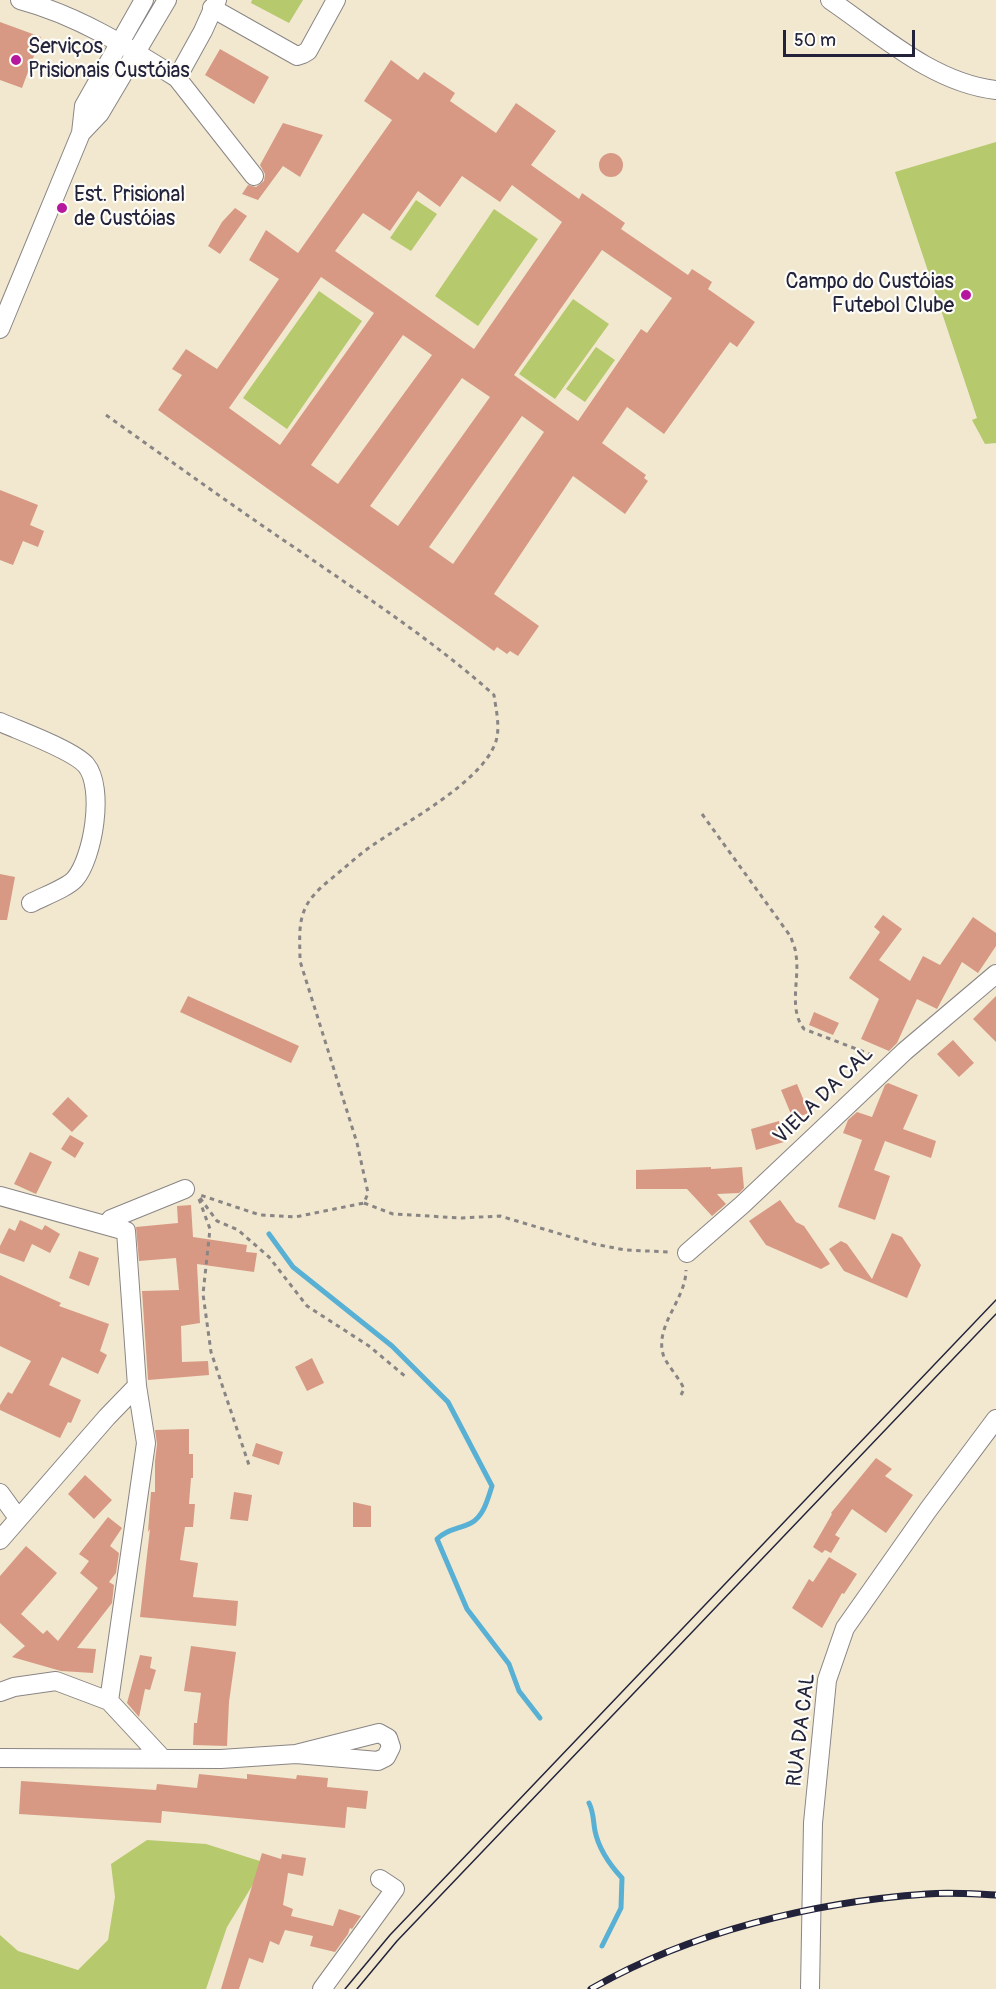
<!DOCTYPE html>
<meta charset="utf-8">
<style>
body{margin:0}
#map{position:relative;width:996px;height:1989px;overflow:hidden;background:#f1e8cf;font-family:Pangolin,sans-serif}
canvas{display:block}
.scale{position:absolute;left:783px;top:30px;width:132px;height:27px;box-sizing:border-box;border:3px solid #22223b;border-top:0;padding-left:8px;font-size:18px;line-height:21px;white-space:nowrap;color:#22223b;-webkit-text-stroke:4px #fdfcf7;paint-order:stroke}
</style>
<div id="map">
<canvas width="996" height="1989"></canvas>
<div class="scale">50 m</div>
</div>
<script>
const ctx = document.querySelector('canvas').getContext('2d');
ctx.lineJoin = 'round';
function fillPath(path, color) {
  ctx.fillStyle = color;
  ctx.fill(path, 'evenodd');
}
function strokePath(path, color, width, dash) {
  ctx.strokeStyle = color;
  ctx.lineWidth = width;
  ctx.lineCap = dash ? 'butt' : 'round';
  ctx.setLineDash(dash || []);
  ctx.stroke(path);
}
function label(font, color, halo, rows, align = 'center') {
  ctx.font = font + ' Pangolin,sans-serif';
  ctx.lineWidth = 4.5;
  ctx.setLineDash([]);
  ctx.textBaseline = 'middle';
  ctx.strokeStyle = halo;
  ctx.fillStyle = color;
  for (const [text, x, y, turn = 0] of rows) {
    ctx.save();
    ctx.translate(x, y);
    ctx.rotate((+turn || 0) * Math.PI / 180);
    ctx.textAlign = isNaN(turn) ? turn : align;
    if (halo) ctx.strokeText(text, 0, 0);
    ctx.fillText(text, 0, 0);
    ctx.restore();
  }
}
fillPath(new Path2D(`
 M252,0h51l-14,23 -38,-20z
 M996,142v301l-11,1 -13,-24 5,-2 -82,-246z
 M416,200l21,14 -26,37 -21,-13z
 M494,209l44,30 -60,87 -43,-30z
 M319,291l43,30 -75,108 -44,-31z
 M573,299l36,25 -54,75 -36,-25z
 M596,347l19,13 -30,42 -19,-13z
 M147,1840l59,4 60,19 -39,64 -21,62h-206v-54l18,16 60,19 30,-30 7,-43 -4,-33z`), '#b6c96c');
strokePath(new Path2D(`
 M269,1234l24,33 99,79 56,56 44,84c-4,12 -8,30 -21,37 -12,6 -24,6 -34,16l30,70 42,55 10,27 21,27
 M589,1803c5,10 4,18 6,28 4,19 14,33 27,47l-1,30 -19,38`), '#58b0d5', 5);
fillPath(new Path2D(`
 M0,22l41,15 -19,51 -22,-8z
 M220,49l49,28 -15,27 -49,-29z
 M391,60l27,20 6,-8 31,21 -5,8 46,32 20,-30 40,28 -25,34 48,34 3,-6 43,30 -4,6 67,46 4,-6 20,13 -4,7 47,33 -18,25 -7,-5 -66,92 -37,-27 -25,36 44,32 -2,3 4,3 -23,33 -52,-38 -79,118 45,32 -21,30 -8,-5 -3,3 -10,-7 -3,4 -336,-241 24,-35 -10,-6 14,-20 31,20 62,-90 -30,-19 17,-30 32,23 94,-133 -28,-19zM462,176l38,26 12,-17 50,37 -88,127 -139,-98 28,-38 27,18 28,-40 22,16zM602,250l70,48 -25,35 -6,-4 -63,92 -64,-46zM321,277l53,36 -94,132 -51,-37zM403,335l29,20 -94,129 -27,-19zM462,378l28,19 -92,129 -28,-20zM522,416l22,16 -91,132 -24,-17z
 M283,123l40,12 -23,42 -17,-11 -25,34 -16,-6 6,-9 8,2 8,-6 1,-7 -5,-9z
 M599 165a12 12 0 1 1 24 0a12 12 0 1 1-24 0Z
 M235,208l12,8 -27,38 -12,-8 14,-24z
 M0,490l38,15 -8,20 14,6 -6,16 -15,-6 -10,24 -13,-5z
 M0,874l15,3 -8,43h-7z
 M883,915l19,14 -23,31 31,21 13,-25 17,9 33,-48 23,16v13l-18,27 -16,-11 -25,47 -20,-10 -20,44 -8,8 -28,-12 18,-40 -30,-21 31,-46 -6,-5z
 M188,996l111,50 -8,17 -111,-51z
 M996,996v46l-23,-23z
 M814,1012l25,11 -6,12 -24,-10z
 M953,1040l21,23 -15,14 -22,-23z
 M888,1083l30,12 -15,34 33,12 -5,17 -46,-17 -11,29 16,6 -15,44 -37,-13 24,-67 -19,-7 5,-13 9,-8 15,5 13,-32z
 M797,1084l12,29 -16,6 -12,-29z
 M68,1097l20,19 -16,16 -20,-18z
 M779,1121l5,21 -28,8 -5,-21z
 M70,1135l14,8 -9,15 -14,-9z
 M30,1152l22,10 -16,32 -22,-10z
 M711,1167v2l31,-2 2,21 -5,5 -22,1 9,10 -14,12 -25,-27h-51v-19z
 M780,1200l16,22 8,4 26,38 -9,5 -55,-24 -17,-24z
 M191,1205l2,32 54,8 -1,7 11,1 -3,19 -57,-8 3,59 -19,3 1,36 26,-1 1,14 -61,5 -6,-89 37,-1 -3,-32 -37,3 -3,-34 42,-4 -1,-17z
 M20,1220l22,10 3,-5 15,9 -10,19 -18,-9 -8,18 -24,-9v-7l9,-18 6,3z
 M892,1233l10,4 19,28 -14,33 -63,-27 -15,-22 12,-8 6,3 25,35z
 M79,1251l20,7 -10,28 -20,-8z
 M0,1275l61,28 -2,3 50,18 -9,27 7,4 -9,19 -36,-17 -13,28 32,15 -10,23 -3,-1 -8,16 -60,-28v-5l8,-13 4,2 19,-33 -31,-15z
 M312,1358l12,25 -17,8 -12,-24z
 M189,1429v25h4v24h-2l-2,26h6l-2,23h-8l-5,33 18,3 -5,34 45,4 -2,25 -96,-9 10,-88 -2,3 3,-40h4v-31l2,-17 -2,-14z
 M256,1443l27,9 -4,13 -27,-9z
 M876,1458l16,11 -7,7 28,19 -27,38 -34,-24 -17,26 5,3 -9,15 -6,-3 -3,3 -9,-6 19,-33 -1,-1z
 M85,1475l27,25 -18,19 -26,-25z
 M234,1492l18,3 -4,26 -18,-2z
 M353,1502l18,4v21h-18z
 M108,1517l14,11 -12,18 9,7 -3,20 -7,9 5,3 -2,18 -35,45 19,1 -3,24 -32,-2 -49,-14 13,-11 -25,-23v-47l26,-30 31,27 -36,41 22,20 4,-4 11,11 40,-53 -18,-15 9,-12 -10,-7z
 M829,1557l28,17 -13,20 -2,-1 -20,35 -30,-20 17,-29 4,3z
 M191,1646l45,6 -7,50 -2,44 -34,-1 1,-22h3l4,-30 -17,-2z
 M140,1655l12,2 -2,11 6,2 -6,20 -5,-1 -6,28 -12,-14z
 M199,1774l48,5v-5l49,5 1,-4 31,3 -1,9 41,4 -2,18 -19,-2 -2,21 -183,-17 -1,12 -142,-9 2,-33 135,9 1,-6 40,4z
 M262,1853l19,6 1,-5 24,4 -3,18 -15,-3 -5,32 10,4 -2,7 42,10 6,-17 22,7 -9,13 -2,-1 -2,6 -13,18 -25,-6 3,-10 -28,-6 -6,15 -9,-4 -7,22 -14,-5 -10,31h-18z`), '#d79984');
const minor = new Path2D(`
 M20,0c57,15 108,47 157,78l26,-47 14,-31
 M830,0c50,34 103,83 166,90
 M212,8l85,48 6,-2 5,-3 28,-51
 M177,78l77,98
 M81,133l19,-20 67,-113
 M0,329l81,-196 3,-27 60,-106
 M0,722c20,9 73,28 86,43 19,23 7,93 -11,114 -8,9 -33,18 -44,24
 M0,1196l126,35 11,155 9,57 -37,258 -53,-20 -42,6 -14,5
 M107,1224l4,-5 74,-30
 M687,1253l55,-48 163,-154 91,-77
 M0,1493l18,25
 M0,1540l107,-123 30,-31
 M109,1701l53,57
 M0,1758l221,1 75,-5 82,7 8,-4 5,-10 -3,-9 -9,-5 -83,21
 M322,1989l73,-100 -15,-10
 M810,1989l3,-166 14,-143 18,-52 83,-118 68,-91`);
strokePath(minor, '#8a8585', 20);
strokePath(new Path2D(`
 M106,415c66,47 131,94 198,139 65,45 131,88 190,141 2,15 7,34 1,49 -16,40 -88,77 -122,101 -13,9 -24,19 -36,29 -12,10 -27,21 -33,37 -6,15 -4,33 -4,50l57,182 11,50 -4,10 -69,14 -35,-2 -60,-20
 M702,814l89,123c1,5 5,12 5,18 4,23 -8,54 8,74l71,27
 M200,1198l17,23 21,9 31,27 38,49 62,40 37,31
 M199,1199l11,30 -7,65 8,58 38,113
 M364,1203l29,11 69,4 38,-2 94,28 31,6 45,2
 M681,1395l3,-6c-5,-12 -19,-26 -21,-35 -8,-29 23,-55 23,-84`), '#8a8585', 3, [4.5, 4.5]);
strokePath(minor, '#fff', 18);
strokePath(new Path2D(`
 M345,1989l45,-54 606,-635
 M357,1989l40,-48 599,-627`), '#22223b', 1.5);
const rail = new Path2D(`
 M591,1989c99,-57 222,-87 336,-95 23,-2 46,0 69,1`);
strokePath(rail, '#22223b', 7);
strokePath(rail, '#fdfcf7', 4.5, [14]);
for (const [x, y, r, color] of [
 [16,60,6,"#b5179e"],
 [62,208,6,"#b5179e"],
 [966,295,6,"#b5179e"]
]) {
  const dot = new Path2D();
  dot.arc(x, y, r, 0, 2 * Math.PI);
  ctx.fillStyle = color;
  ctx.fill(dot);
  strokePath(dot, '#fdfcf7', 2);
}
label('21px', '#22223b', '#fdfcf7', [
 ["Serviços",28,48],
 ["Prisionais Custóias",28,72],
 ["Est. Prisional",74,196],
 ["de Custóias",74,220],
 ["Campo do Custóias",954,283,"right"],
 ["Futebol Clube",954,307,"right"]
], 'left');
label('21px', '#22223b', '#fdfcf7', [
 ["VIELA DA CAL",824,1096,-44],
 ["RUA DA CAL",802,1730,-83]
]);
</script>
